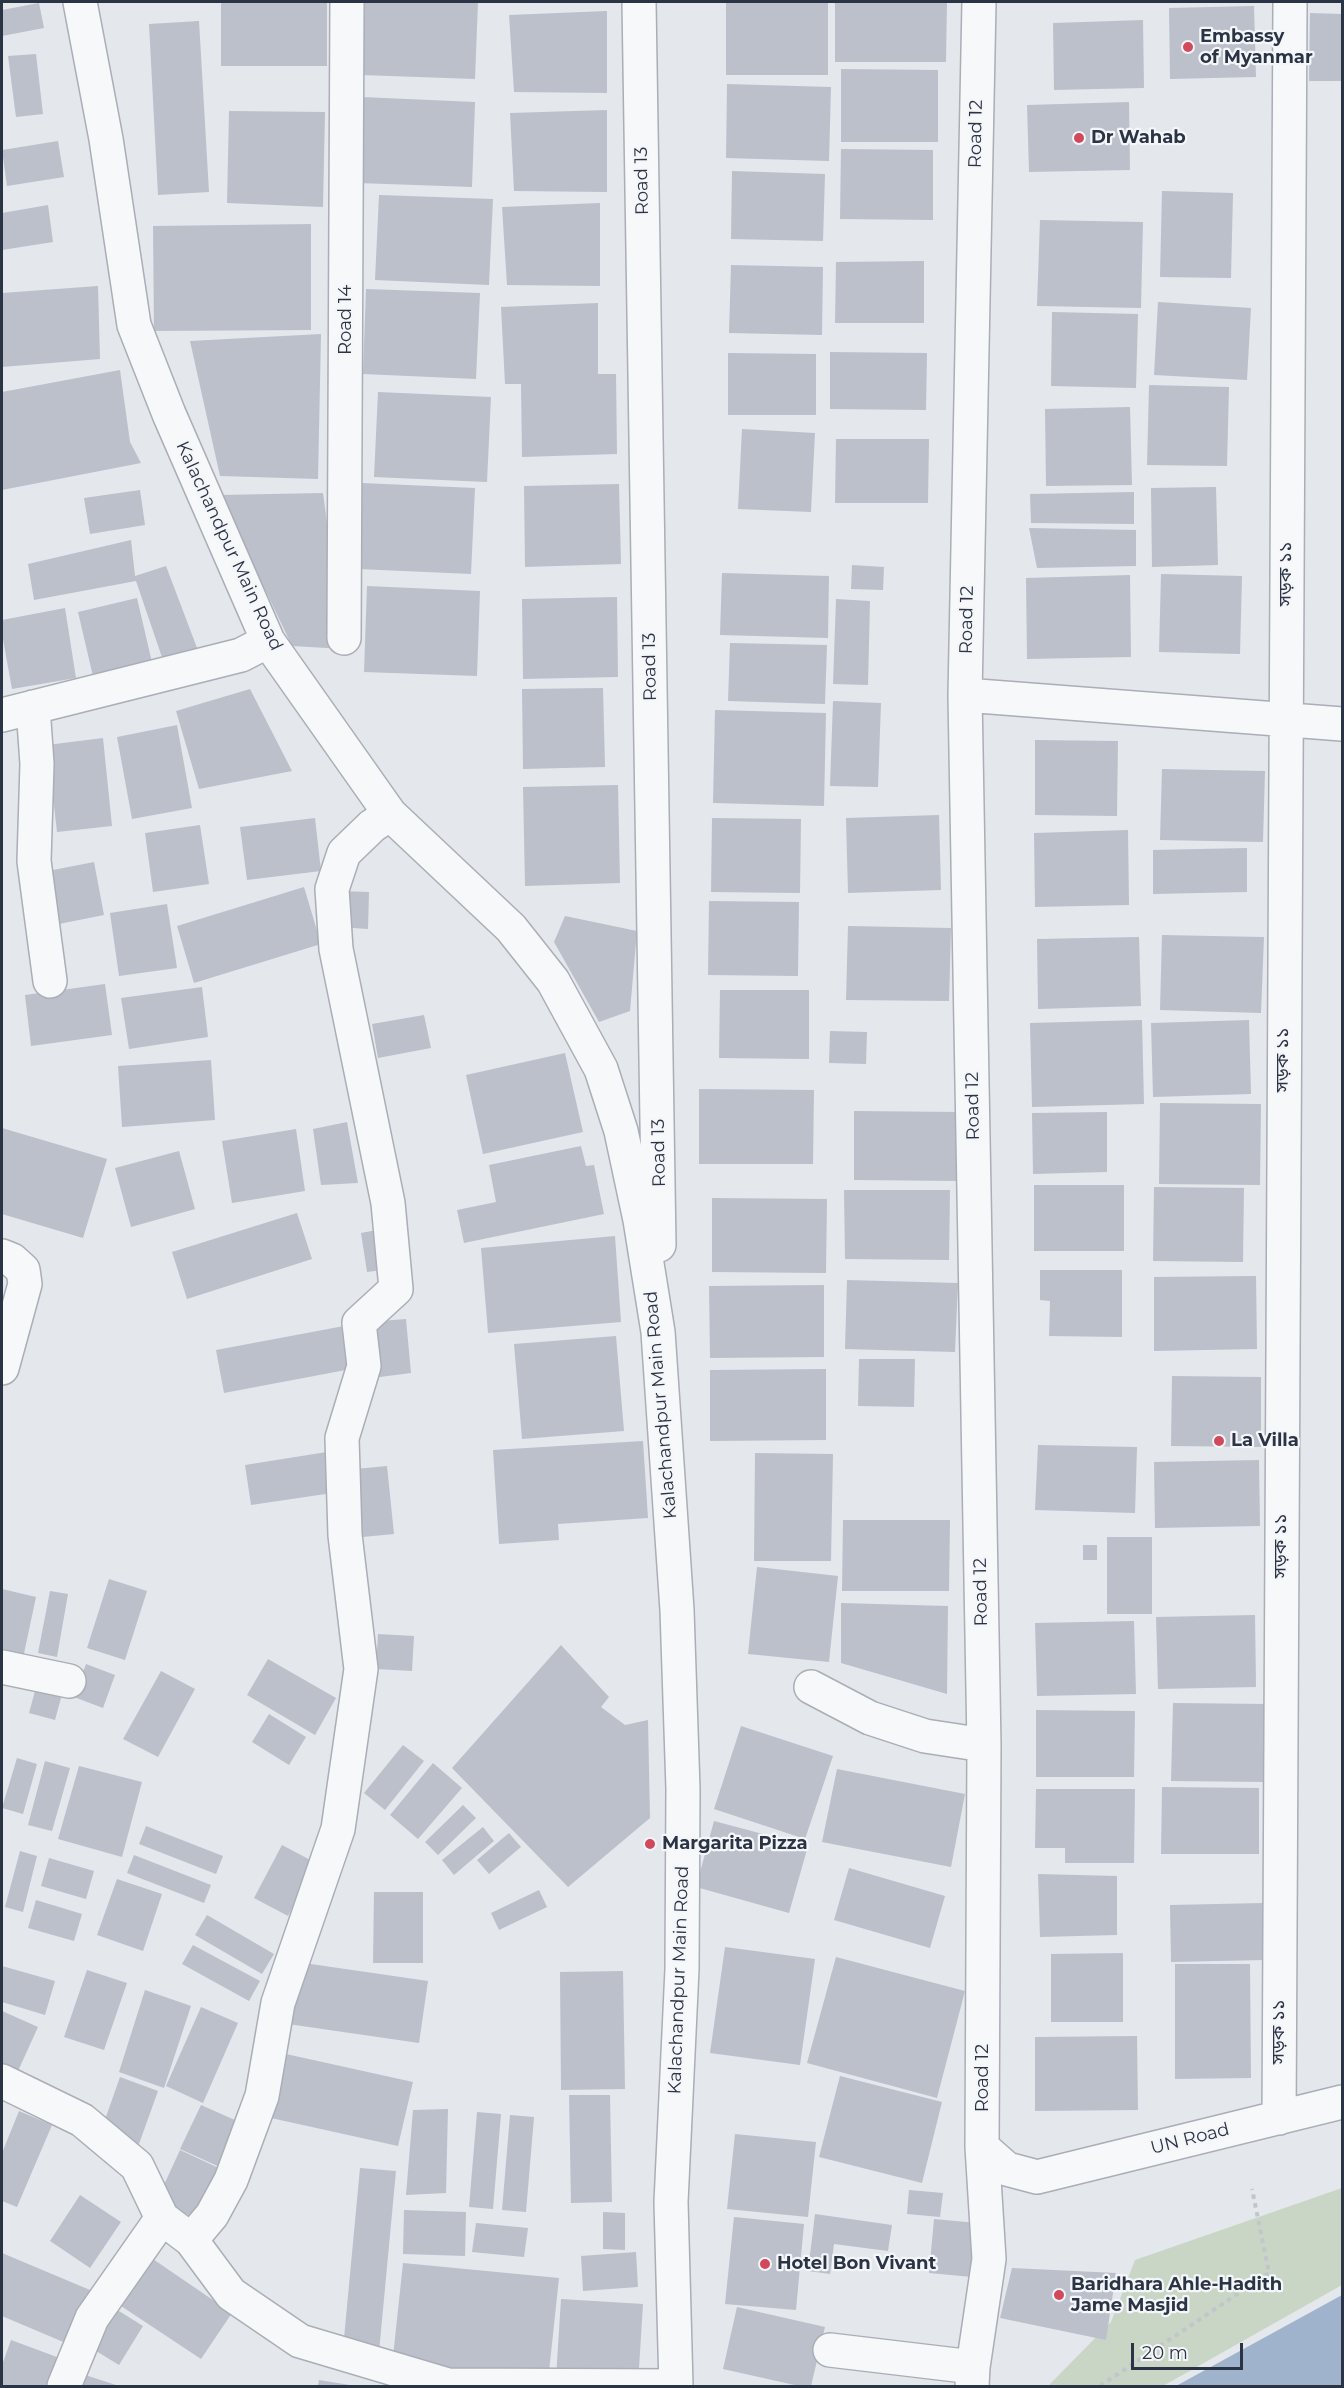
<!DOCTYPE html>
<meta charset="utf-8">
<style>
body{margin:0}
#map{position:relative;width:1344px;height:2388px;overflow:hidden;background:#e4e7ec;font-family:Montserrat,sans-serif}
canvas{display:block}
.frame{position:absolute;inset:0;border:3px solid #2b3445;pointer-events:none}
.scale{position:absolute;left:1131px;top:2343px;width:112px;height:27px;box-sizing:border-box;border:3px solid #2b3445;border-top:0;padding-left:8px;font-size:18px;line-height:21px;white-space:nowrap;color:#2b3445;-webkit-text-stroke:4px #f4f6f9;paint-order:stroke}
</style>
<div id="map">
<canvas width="1344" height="2388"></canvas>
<div class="frame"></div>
<div class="scale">20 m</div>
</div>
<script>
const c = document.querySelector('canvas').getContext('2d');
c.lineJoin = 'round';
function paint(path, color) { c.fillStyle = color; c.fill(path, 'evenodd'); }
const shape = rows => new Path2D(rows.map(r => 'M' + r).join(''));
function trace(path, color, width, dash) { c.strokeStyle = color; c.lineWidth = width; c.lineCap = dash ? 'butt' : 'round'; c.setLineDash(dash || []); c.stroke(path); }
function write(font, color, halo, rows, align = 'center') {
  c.font = font + ' Montserrat,"Noto Sans Bengali",sans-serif'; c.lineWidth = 4.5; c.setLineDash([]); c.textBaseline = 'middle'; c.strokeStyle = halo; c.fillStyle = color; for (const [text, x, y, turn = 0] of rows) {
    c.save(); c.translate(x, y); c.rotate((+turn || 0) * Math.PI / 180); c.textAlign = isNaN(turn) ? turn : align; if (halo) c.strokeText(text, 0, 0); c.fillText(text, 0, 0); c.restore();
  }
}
const green = shape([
 [1342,2188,1342,2285,1163,2386,1048,2386,1111,2322,1135,2260]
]);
const water = shape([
 [1342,2295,1342,2386,1176,2386]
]);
const building = shape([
 [221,2,327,2,327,66,221,66],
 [365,2,478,2,475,79,361,75],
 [726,2,828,2,828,75,726,75],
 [835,2,947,2,946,62,835,62],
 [39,3,44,28,2,36,2,10],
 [1254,6,1256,77,1170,79,1169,8],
 [607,11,607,93,514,92,509,15],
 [1310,13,1342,14,1342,81,1309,81],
 [1143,20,1144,88,1054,90,1053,23],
 [199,21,209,192,158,195,149,24],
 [36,54,43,114,16,117,8,56],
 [841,69,938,70,938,142,841,142],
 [727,84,831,87,829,161,726,158],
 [362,97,475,102,472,187,358,183],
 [1129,102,1130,170,1029,172,1027,105],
 [607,110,607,192,514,191,510,113],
 [229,111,325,112,323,207,227,203],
 [58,141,64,177,7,186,2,150],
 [841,149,933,150,933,220,840,219],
 [732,171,825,174,823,241,731,239],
 [1162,191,1233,193,1231,278,1160,277],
 [379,195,493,199,489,285,375,280],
 [600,203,600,286,507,285,502,207],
 [48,205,53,242,2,250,2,213],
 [1040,220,1143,222,1141,308,1037,306],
 [311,224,311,330,154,331,153,226],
 [924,261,924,323,835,323,836,262],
 [731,265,823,267,822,335,729,333],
 [98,286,100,359,2,367,2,293],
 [366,289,480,293,476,379,363,374],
 [1158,302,1251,308,1247,380,1154,375],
 [598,303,598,374,616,374,617,454,522,457,521,384,505,384,501,307],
 [1052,312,1138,314,1136,388,1051,386],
 [321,334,318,479,220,476,190,341],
 [830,352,927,353,926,410,830,409],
 [728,353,816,354,816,415,728,415],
 [120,370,130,442,141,463,2,490,2,392],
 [1149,385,1229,387,1227,466,1147,465],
 [378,392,491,397,487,482,374,477],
 [1130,407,1132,485,1046,486,1045,409],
 [742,429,815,433,811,512,738,509],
 [836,439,929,439,928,503,835,503],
 [362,483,475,488,471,574,358,569],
 [619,484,621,564,525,567,524,486],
 [1216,487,1218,565,1152,567,1151,488],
 [140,490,145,525,90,534,84,498],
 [1134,492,1134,524,1031,523,1030,494],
 [323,493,344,649,292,646,220,495],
 [1029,528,1136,530,1136,566,1037,568],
 [131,540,135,576,166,566,202,661,167,672,136,581,34,600,28,564],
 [852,565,884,567,883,590,851,589],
 [722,573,829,576,828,638,720,635],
 [1161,574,1242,576,1240,654,1159,652],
 [1130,575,1131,657,1027,659,1026,578],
 [367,586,480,591,477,676,364,672],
 [617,597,618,677,523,679,522,599],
 [137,598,154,671,95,685,78,612],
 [836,599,870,601,868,685,833,684],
 [65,608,76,678,12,689,2,634,2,620],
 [730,643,827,645,825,704,728,701],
 [603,688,605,767,523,769,522,689],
 [250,689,292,771,199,789,176,711],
 [833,701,881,703,878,787,830,786],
 [715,710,826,713,824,806,713,803],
 [177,725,192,808,132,819,117,737],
 [103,738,112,826,57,832,47,745],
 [1035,740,1118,741,1117,816,1035,815],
 [1162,769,1265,771,1263,842,1160,840],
 [618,785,620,883,525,886,523,787],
 [939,815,941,890,848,893,846,818],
 [315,818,321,871,247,880,240,827],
 [712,818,801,819,800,893,711,892],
 [200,825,209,884,153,892,145,833],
 [1128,830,1129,905,1035,907,1034,833],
 [1247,848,1247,892,1153,894,1153,850],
 [94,862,104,915,59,924,48,871],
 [304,887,321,944,194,983,177,926],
 [339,891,369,892,368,929,338,927],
 [709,901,799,902,798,976,708,975],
 [167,904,177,968,119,976,110,913],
 [565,916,637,931,630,1011,599,1022,554,942],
 [848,926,951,928,949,1001,846,1000],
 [1162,935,1264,937,1261,1013,1160,1010],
 [1139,937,1141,1006,1038,1009,1037,939],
 [105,984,112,1035,31,1046,25,995],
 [202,987,208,1037,129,1049,121,998],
 [720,990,809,990,809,1059,719,1058],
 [424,1015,431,1048,378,1058,372,1024],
 [1142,1020,1144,1104,1032,1107,1030,1023],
 [1249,1020,1251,1094,1153,1097,1151,1023],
 [830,1031,867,1032,866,1064,829,1063],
 [565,1053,583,1132,483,1154,466,1075],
 [211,1060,215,1120,122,1127,118,1066],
 [699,1089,814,1090,813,1164,699,1164],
 [1160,1103,1261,1104,1260,1185,1159,1184],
 [854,1111,959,1112,959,1181,854,1180],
 [1107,1112,1107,1172,1033,1174,1032,1113],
 [347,1122,358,1183,321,1185,313,1129],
 [2,1128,107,1159,83,1238,2,1214],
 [296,1129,305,1191,232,1203,222,1141],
 [581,1146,586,1166,594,1165,604,1214,464,1243,457,1210,496,1202,489,1165],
 [179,1151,195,1209,131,1227,115,1168],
 [1034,1185,1124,1185,1124,1251,1034,1251],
 [1154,1187,1244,1188,1243,1262,1153,1261],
 [844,1190,950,1190,949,1260,845,1259],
 [712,1198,827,1199,826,1273,712,1272],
 [297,1213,312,1259,187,1299,172,1252],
 [377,1230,383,1270,367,1272,361,1233],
 [615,1236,621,1322,488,1333,481,1248],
 [1040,1270,1122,1270,1122,1337,1049,1336,1050,1301,1040,1300],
 [1256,1276,1257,1349,1154,1351,1154,1277],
 [847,1280,958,1283,955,1352,845,1349],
 [824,1285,824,1357,710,1358,709,1286],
 [406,1319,411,1373,372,1378,367,1322],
 [344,1326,351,1369,224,1393,216,1350],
 [616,1336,624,1431,522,1439,514,1344],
 [859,1359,915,1359,914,1407,858,1406],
 [826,1369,826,1440,710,1441,710,1370],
 [1172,1376,1261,1377,1261,1447,1171,1446],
 [643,1441,648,1518,558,1524,559,1540,499,1544,493,1450],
 [1038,1445,1137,1447,1135,1513,1035,1510],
 [333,1451,339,1492,251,1505,245,1465],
 [755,1453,833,1454,831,1561,754,1561],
 [1259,1460,1260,1526,1155,1528,1154,1462],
 [387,1466,394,1534,352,1538,345,1470],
 [843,1520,950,1520,949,1591,842,1591],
 [1107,1537,1152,1537,1152,1614,1107,1614],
 [1083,1545,1097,1545,1097,1560,1083,1560],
 [757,1567,838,1576,829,1662,748,1654],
 [109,1579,147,1591,125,1660,87,1648],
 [2,1589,36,1597,23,1658,2,1653],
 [50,1591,68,1594,57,1657,38,1653],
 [841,1603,948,1606,947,1694,841,1663],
 [1255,1615,1256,1687,1158,1689,1156,1617],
 [1134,1621,1136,1694,1037,1696,1035,1623],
 [378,1634,414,1636,412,1671,376,1669],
 [561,1645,609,1697,601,1707,625,1725,648,1720,650,1818,568,1887,452,1768],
 [268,1659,336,1698,315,1735,247,1695],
 [86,1664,115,1675,103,1708,74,1697],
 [161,1671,195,1689,158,1757,123,1739],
 [38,1680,64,1687,55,1720,29,1713],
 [1173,1703,1267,1704,1266,1782,1171,1781],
 [1036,1710,1135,1711,1134,1777,1036,1777],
 [269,1714,306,1737,289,1765,252,1742],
 [741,1726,833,1756,805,1839,714,1809],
 [403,1745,424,1761,385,1810,364,1793],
 [17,1758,37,1764,23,1814,2,1808],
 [45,1761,70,1768,52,1831,28,1825],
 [433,1763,462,1788,418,1839,390,1815],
 [79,1766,142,1782,122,1857,58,1839],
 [837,1769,965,1794,951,1867,822,1842],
 [1162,1787,1259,1788,1259,1854,1161,1854],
 [1036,1789,1135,1789,1134,1863,1065,1863,1065,1848,1035,1848],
 [463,1805,476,1818,438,1855,425,1842],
 [714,1821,808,1846,789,1913,696,1887],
 [146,1826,223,1856,216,1874,139,1844],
 [483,1827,494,1841,454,1875,442,1860],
 [509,1833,521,1847,489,1874,477,1860],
 [282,1845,316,1863,288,1916,254,1898],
 [20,1851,37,1856,23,1912,5,1907],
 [134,1855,211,1885,204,1903,127,1873],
 [49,1858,94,1871,86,1899,41,1886],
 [849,1868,945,1896,930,1948,834,1920],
 [1038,1874,1117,1876,1117,1935,1040,1937],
 [117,1879,162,1894,143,1951,97,1935],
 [539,1890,547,1907,499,1930,491,1913],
 [374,1892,423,1892,423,1963,373,1963],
 [36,1900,82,1914,74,1941,28,1928],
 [1264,1903,1265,1960,1171,1962,1170,1905],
 [207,1915,274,1954,262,1974,195,1935],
 [193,1945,260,1981,249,2001,182,1964],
 [725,1947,815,1959,800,2065,710,2053],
 [1123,1953,1123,2022,1051,2022,1051,1954],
 [836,1957,965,1991,937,2098,807,2063],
 [297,1962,428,1981,419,2043,288,2024],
 [1175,1964,1250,1964,1251,2078,1175,2079],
 [2,1966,55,1981,45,2015,2,2002],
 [87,1970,127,1983,104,2050,64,2037],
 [623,1971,625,2089,561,2090,560,1972],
 [145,1990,191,2006,164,2088,119,2072],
 [201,2007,238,2023,203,2103,166,2086],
 [2,2011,38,2027,18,2071,2,2063],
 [1137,2036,1138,2110,1035,2111,1035,2037],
 [286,2054,413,2082,398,2146,271,2118],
 [840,2076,942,2102,922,2183,819,2157],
 [120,2077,158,2091,139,2144,101,2131],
 [569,2095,610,2095,612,2202,571,2203],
 [201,2105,244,2124,224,2169,180,2149],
 [448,2109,446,2193,406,2195,413,2110],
 [19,2111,52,2125,17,2207,2,2201,2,2153],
 [477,2112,501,2114,493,2209,469,2207],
 [510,2115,534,2117,526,2212,502,2210],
 [735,2134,816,2142,808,2217,727,2209],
 [180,2150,223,2170,199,2220,157,2200],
 [360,2168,396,2171,379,2352,343,2349],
 [909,2190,943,2193,940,2217,907,2214],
 [80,2195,121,2222,90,2268,50,2241],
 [404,2210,466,2212,465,2256,403,2254],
 [603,2212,625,2213,625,2250,603,2249],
 [815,2214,892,2225,888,2251,834,2244,830,2274,808,2271],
 [734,2217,804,2224,796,2310,725,2304],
 [934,2219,977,2223,972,2277,929,2273],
 [476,2223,528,2228,524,2257,472,2252],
 [636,2252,638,2287,583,2291,581,2256],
 [2,2253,90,2290,68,2344,2,2316],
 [147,2255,232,2313,201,2359,115,2302],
 [403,2263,559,2278,548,2381,392,2366],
 [1012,2268,1116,2273,1106,2340,1000,2318],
 [561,2299,643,2304,638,2384,556,2378],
 [111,2306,143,2326,119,2365,88,2346],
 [737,2307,825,2327,811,2386,799,2386,723,2369],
 [11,2340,65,2360,54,2386,2,2386,2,2365],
 [73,2371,119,2386,68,2386],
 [319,2380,350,2385,350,2386,318,2386]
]);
const path = shape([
 [1100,2386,1269,2273,1252,2189]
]);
const minor = shape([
 [80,2,106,139,134,325,169,414,268,641,390,814,511,928,553,981,601,1069,621,1131,640,1220,658,1332,677,1610,683,1789,682,1969,671,2202,676,2386],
 [639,2,659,1245],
 [979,2,965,695,984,1745,982,2147,1007,2169,1037,2177,1342,2102],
 [344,638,347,2],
 [965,695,1342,724],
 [33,707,37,764,34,861,50,981],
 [2,715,241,655,268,641],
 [2,1256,12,1260,23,1270,25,1284,2,1368],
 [2,1667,69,1681],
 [811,1687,870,1718,925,1736,984,1745],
 [2,2081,82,2120,137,2166,162,2218,191,2240,231,2294,300,2341,448,2385,676,2386],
 [1279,2118,1290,2],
 [191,2240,212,2215,231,2180,262,2096,278,2003,338,1829,361,1669,345,1535,342,1438,364,1366,359,1323,396,1289,388,1203,336,949,332,889,344,853,372,826,390,814],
 [830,2350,973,2367],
 [64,2386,92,2318,162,2218],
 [972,2386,973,2367,989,2259,982,2147]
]);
const markers = [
 [1188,47,6,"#d1495b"],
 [1079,138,6,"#d1495b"],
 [1219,1441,6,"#d1495b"],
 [650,1844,6,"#d1495b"],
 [765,2264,6,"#d1495b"],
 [1059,2295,6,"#d1495b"]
];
const poiNames = [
 ["Embassy",1200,37],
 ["of Myanmar",1200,58],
 ["Dr Wahab",1091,138],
 ["La Villa",1231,1441],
 ["Margarita Pizza",662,1844],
 ["Hotel Bon Vivant",777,2264],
 ["Baridhara Ahle-Hadith",1071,2285],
 ["Jame Masjid",1071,2306]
];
const streetNames = [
 ["Road 12",976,134,-89],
 ["Road 13",642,181,-91],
 ["Road 14",346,320,-90],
 ["Kalachandpur Main Road",229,546,65],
 ["সড়ক ১১",1286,574,-90],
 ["Road 12",967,620,-89],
 ["Road 13",650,667,-91],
 ["সড়ক ১১",1283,1060,-90],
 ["Road 12",973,1106,-91],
 ["Road 13",659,1153,-91],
 ["Kalachandpur Main Road",661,1405,-95],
 ["সড়ক ১১",1281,1546,-90],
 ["Road 12",981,1592,-91],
 ["Kalachandpur Main Road",679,1980,-88],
 ["সড়ক ১১",1279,2032,-90],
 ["Road 12",983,2078,-90],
 ["UN Road",1190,2139,-14]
];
paint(green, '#c9d6c5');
paint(water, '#9fb4cc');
paint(building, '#bbc0ca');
trace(minor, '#a9aeb7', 36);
trace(path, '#c2c5cb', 4, [4.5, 4.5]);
trace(minor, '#f7f8fa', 33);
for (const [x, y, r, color] of markers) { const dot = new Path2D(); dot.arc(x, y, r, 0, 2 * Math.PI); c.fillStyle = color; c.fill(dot); trace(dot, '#f4f6f9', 2); }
write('bold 18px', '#2b3445', '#f4f6f9', poiNames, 'left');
write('18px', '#2b3445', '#f4f6f9', streetNames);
</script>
